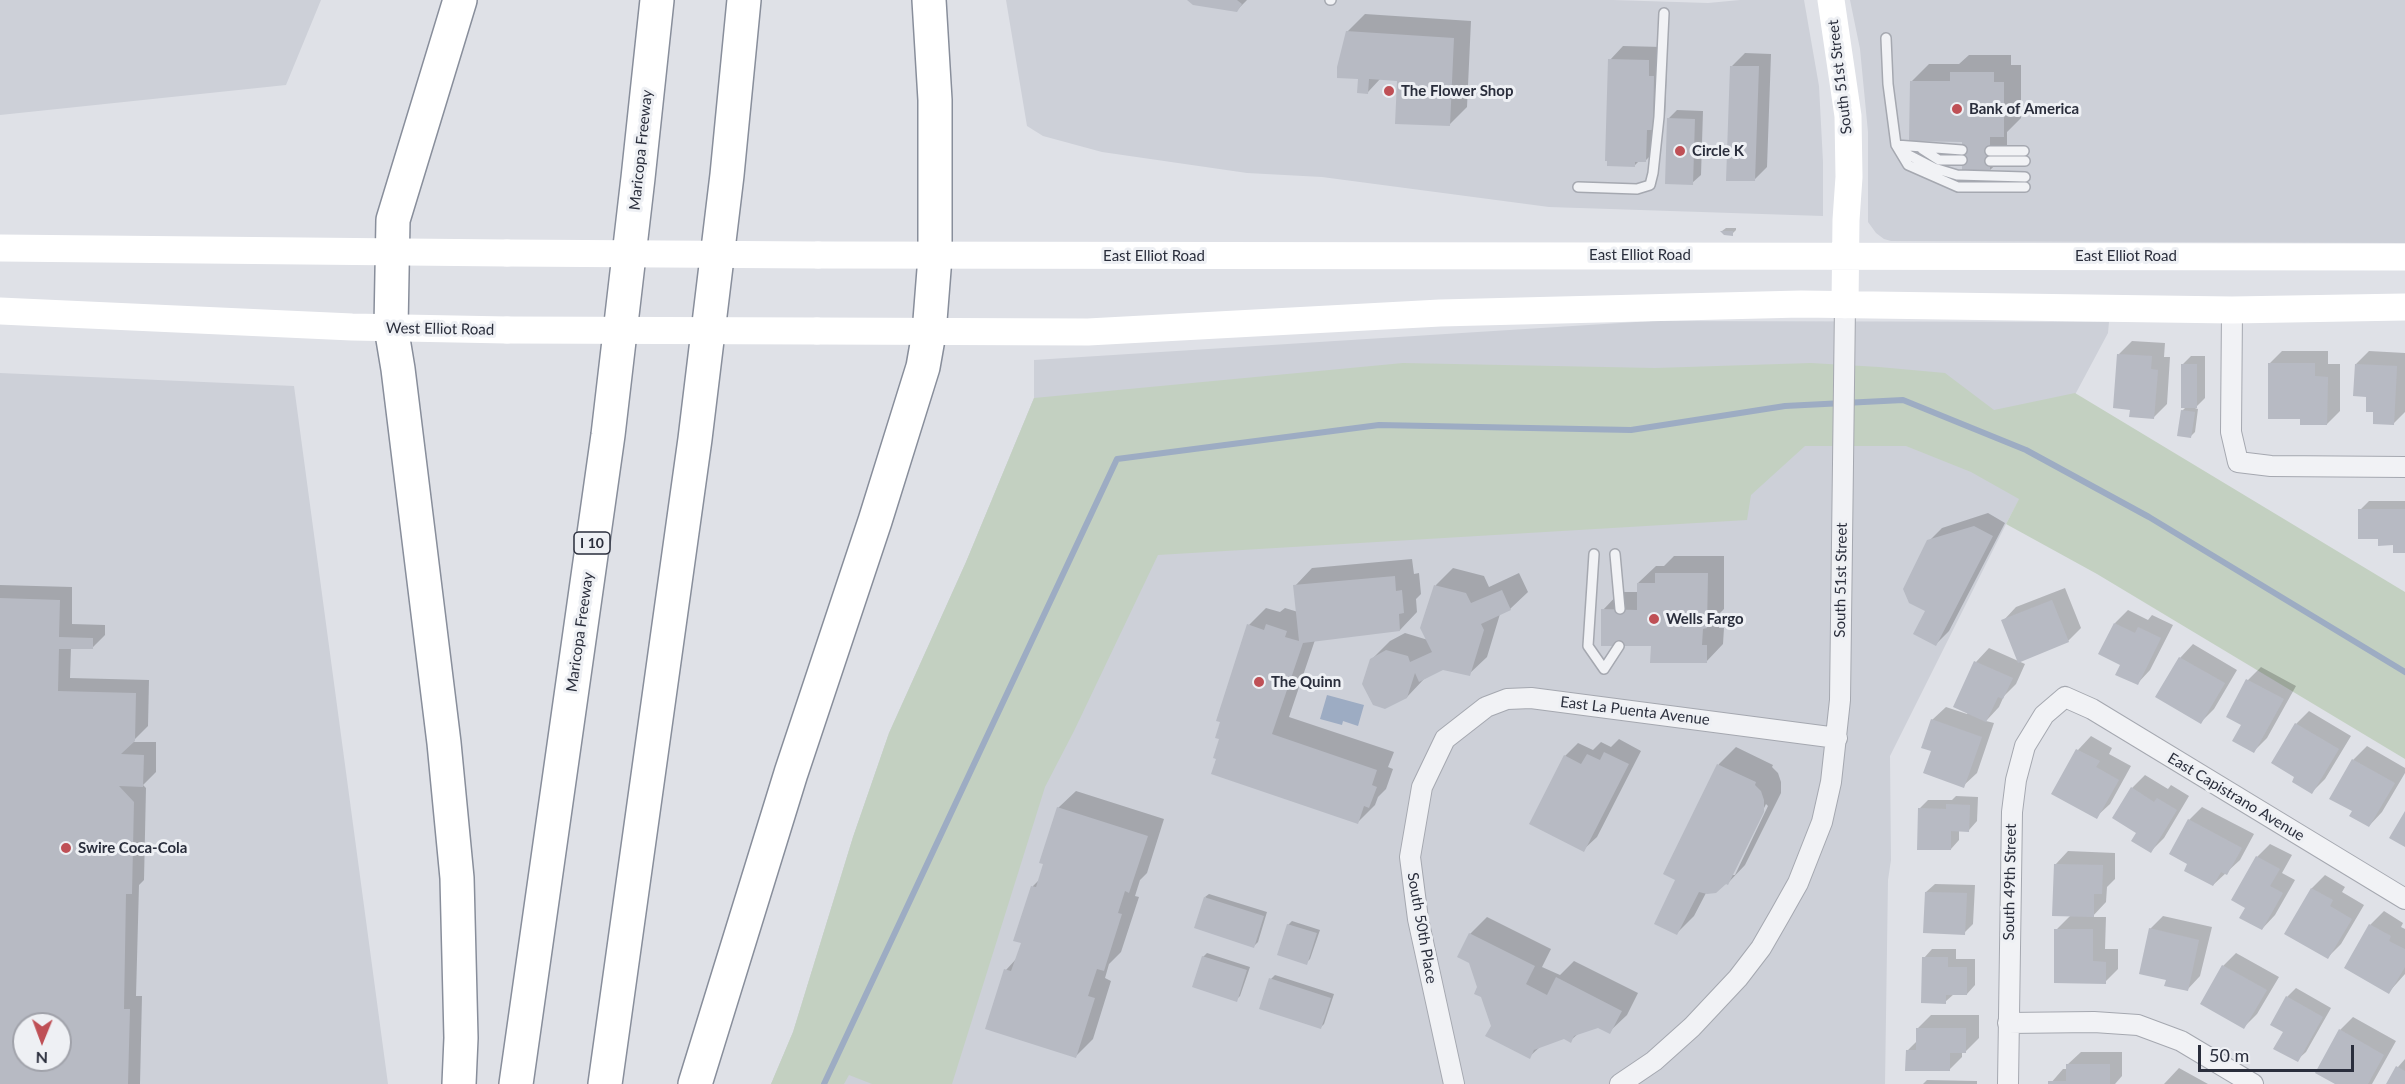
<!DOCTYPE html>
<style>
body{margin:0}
#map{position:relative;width:2405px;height:1084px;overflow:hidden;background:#dfe1e7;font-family:Lato,sans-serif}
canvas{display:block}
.north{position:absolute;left:12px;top:1012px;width:60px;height:60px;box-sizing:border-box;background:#eef0f4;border:2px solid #a0a2aa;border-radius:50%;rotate:181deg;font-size:16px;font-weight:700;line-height:24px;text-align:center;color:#2a2e3c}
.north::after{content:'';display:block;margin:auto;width:21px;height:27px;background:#bf5056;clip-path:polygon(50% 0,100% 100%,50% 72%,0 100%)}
.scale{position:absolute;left:2198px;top:1045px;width:156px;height:27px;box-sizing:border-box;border:3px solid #2a2e3c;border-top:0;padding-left:8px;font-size:18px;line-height:21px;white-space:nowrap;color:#2a2e3c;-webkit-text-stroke:4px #eef0f4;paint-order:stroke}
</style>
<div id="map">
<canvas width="2405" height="1084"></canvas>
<div class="north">N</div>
<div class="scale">50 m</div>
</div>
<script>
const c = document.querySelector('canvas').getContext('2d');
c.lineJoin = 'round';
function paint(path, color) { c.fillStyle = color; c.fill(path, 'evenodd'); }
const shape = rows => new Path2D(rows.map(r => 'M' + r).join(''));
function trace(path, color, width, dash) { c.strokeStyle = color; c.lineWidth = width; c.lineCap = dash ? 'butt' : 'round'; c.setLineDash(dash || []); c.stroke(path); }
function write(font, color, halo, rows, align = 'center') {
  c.font = font + ' Lato,sans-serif'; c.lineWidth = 6; c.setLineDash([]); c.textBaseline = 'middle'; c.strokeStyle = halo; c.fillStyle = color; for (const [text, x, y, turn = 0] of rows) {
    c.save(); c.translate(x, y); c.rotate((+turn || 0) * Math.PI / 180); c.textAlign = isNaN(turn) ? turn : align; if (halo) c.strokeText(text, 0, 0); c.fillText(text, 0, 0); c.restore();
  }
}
const built = shape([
 [0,0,321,0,286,85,0,115],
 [1006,0,1613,0,1708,3,1740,0,1804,0,1819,86,1823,162,1823,216,1549,207,1322,177,1247,173,1102,152,1043,136,1027,126],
 [1850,0,2405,0,2405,243,1891,241,1884,239,1876,233,1868,222,1868,132,1860,49],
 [1652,321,2109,322,2108,333,2006,524,1890,756,1891,860,1888,880,1885,1084,771,1084,793,1032,853,837,889,733,966,562,1034,398,1034,360],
 [0,373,294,386,388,1084,0,1084],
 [24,1024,60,1024,60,1060,24,1060]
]);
const green = shape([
 [1403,363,1655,368,1811,363,1879,367,1945,373,1994,410,2075,393,2405,592,2405,759,2097,574,2006,524,2019,499,1971,472,1906,446,1805,446,1751,495,1747,520,1158,555,1074,731,1045,787,952,1084,872,1084,849,1075,844,1084,771,1084,793,1032,853,837,889,733,966,562,1034,398]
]);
const water = shape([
 [1327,695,1364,705,1358,726,1343,721,1342,725,1320,719]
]);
const shadow = shape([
 [1189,0,1247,0,1236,11],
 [1365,14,1471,21,1467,107,1449,125,1399,79,1381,78,1368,92,1359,78,1347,32],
 [1623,46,1662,47,1661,64,1667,64,1665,116,1659,121,1659,147,1646,160,1640,160,1634,166,1610,60],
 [1745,53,1771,54,1767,167,1754,180,1732,66],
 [1969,55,2011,55,2011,65,2021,65,2021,118,2007,132,2007,154,1989,171,1911,82,1929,64,1959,64],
 [1677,110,1703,111,1701,175,1692,183,1668,119],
 [1726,228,1736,228,1736,230,1732,234,1722,231],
 [2132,341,2165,343,2164,357,2170,357,2167,404,2154,417,2131,408,2119,354],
 [2282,351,2328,351,2328,364,2340,364,2340,411,2327,424,2301,418,2269,364],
 [2369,351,2405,353,2405,412,2394,423,2375,411,2356,364],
 [2191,356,2205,356,2205,398,2195,408,2198,409,2195,432,2191,436,2182,411,2186,407,2182,365],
 [2369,501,2405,501,2405,552,2380,537,2360,510],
 [1988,513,2005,523,1949,631,1936,644,1927,610,1929,541,1942,528],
 [1674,556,1724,556,1724,609,1720,613,1719,628,1724,628,1723,644,1706,662,1652,645,1603,610,1620,592,1638,592,1638,583,1656,566,1664,566],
 [1412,559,1414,574,1419,573,1421,594,1416,599,1417,612,1400,630,1315,640,1289,717,1394,752,1388,767,1393,769,1386,789,1378,797,1375,805,1358,822,1213,773,1249,625,1266,608,1280,612,1285,608,1298,612,1295,586,1312,568],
 [1453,568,1484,576,1489,587,1519,573,1528,592,1510,609,1500,614,1487,657,1469,674,1443,668,1424,679,1407,697,1372,659,1390,641,1405,633,1428,640,1422,628,1436,585],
 [0,585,72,587,72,624,105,625,105,635,92,648,71,648,70,678,149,680,148,726,132,742,156,742,156,772,143,785,146,788,144,880,139,885,136,996,142,996,140,1084,0,1084],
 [24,1024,60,1024,60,1060,24,1060],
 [2065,588,2081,628,2068,641,2003,621,2016,607],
 [2128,610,2148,620,2152,615,2173,625,2150,670,2137,684,2122,664,2115,623],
 [2193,644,2237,670,2214,709,2201,722,2157,697,2180,658],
 [1989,648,2025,664,2016,684,2004,696,1999,707,1986,721,1994,723,1977,773,1963,786,1933,750,1932,720,1946,707,1967,714,1968,712,1955,706,1976,662],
 [2261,667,2296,686,2267,738,2254,751,2243,724,2248,680],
 [2309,711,2351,736,2325,779,2312,792,2296,777,2296,724],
 [2091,736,2112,748,2109,754,2131,766,2110,804,2096,817,2053,793,2078,750],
 [1619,739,1641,751,1597,837,1583,850,1565,756,1578,743,1593,750,1601,742,1611,747],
 [2367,746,2405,768,2405,773,2382,812,2369,826,2354,811,2331,798,2353,760],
 [1736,747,1773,765,1772,767,1778,773,1781,782,1781,793,1745,865,1728,883,1706,893,1694,916,1677,933,1677,880,1665,874,1719,764],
 [1766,804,1768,806,1735,875,1731,875],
 [2145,775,2168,789,2171,785,2189,796,2164,838,2151,851,2138,833,2132,788],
 [1076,791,1164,819,1147,873,1140,880,1135,896,1139,897,1121,952,1109,964,1105,978,1111,981,1093,1039,1075,1057,1006,970,1017,958,1023,942,1033,886,1040,879,1058,808],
 [1956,796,1978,797,1977,821,1969,830,1959,830,1959,840,1951,849,1919,809,1928,800,1952,800],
 [2202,807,2254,834,2240,860,2213,885,2189,863,2189,820],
 [2270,844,2292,855,2282,873,2295,880,2275,915,2262,929,2247,907,2257,857],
 [2068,851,2115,853,2115,879,2107,887,2106,902,2092,917,2106,917,2105,949,2118,949,2118,969,2105,982,2056,930,2071,915,2055,865],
 [2325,875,2345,887,2342,892,2364,905,2341,944,2328,957,2286,933,2312,888],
 [1935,884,1975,885,1973,924,1964,933,1926,892],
 [1209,894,1267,912,1258,942,1254,946,1205,897],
 [2384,911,2403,923,2401,927,2405,929,2405,974,2389,992,2346,968,2370,925],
 [2163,916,2212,927,2200,976,2187,990,2168,979,2150,929],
 [1487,917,1551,949,1542,967,1560,975,1574,961,1638,993,1627,1015,1609,1032,1598,1027,1579,1033,1570,1041,1564,1038,1541,1046,1529,1057,1492,1026,1479,987,1470,934],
 [1292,921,1320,930,1310,959,1306,963,1288,925],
 [1932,949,1956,949,1956,959,1975,959,1975,985,1967,994,1954,994,1945,1002,1924,958],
 [1207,953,1250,967,1240,996,1236,1000,1203,957],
 [2236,953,2279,977,2257,1014,2244,1027,2223,966],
 [1275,975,1334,994,1324,1024,1320,1028,1271,979],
 [2296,988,2331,1008,2306,1052,2297,1060,2285,1032,2287,997],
 [1931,1015,1979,1015,1979,1038,1966,1051,1962,1051,1962,1057,1949,1070,1907,1051,1918,1040,1918,1028],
 [2353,1017,2396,1041,2372,1084,2338,1084,2340,1030],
 [2081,1052,2122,1052,2122,1076,2115,1084,2050,1084,2063,1069,2067,1069,2067,1065],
 [2405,1059,2405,1084,2388,1084,2398,1067],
 [2179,1068,2208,1084,2164,1084],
 [1927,1080,1977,1081,1977,1084,1923,1084]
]);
const stream = shape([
 [824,1084,1117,459,1379,425,1631,430,1785,406,1903,400,2026,450,2149,517,2405,672]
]);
const building = shape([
 [1187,0,1237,0,1242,4,1237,12,1193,5],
 [1346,31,1454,38,1450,126,1395,124,1397,81,1369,79,1368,94,1357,93,1358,79,1337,78,1337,67],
 [1608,59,1649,60,1649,76,1654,76,1653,130,1647,130,1646,162,1635,162,1635,167,1607,166,1607,161,1605,161],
 [1730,66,1759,66,1755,181,1726,181],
 [1950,72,1994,72,1994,82,2004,82,2004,137,1990,137,1990,173,1962,173,1962,142,1909,141,1910,81,1950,81],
 [1667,118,1695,119,1693,185,1665,184],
 [1720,231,1733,231,1733,236,1724,235],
 [2117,354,2152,356,2151,369,2158,370,2154,419,2129,417,2130,410,2113,408],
 [2268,363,2315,363,2315,376,2328,377,2327,425,2300,425,2300,419,2268,419],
 [2181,364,2197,364,2197,408,2181,408],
 [2355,364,2397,366,2394,425,2373,424,2373,412,2366,412,2366,397,2353,396],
 [2181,410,2195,412,2191,438,2177,436],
 [2358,509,2405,509,2405,553,2393,553,2393,545,2378,546,2378,539,2358,539],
 [1974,526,1993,536,1936,646,1913,634,1925,611,1909,603,1903,589,1927,540],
 [1655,573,1708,573,1707,628,1703,629,1702,645,1707,645,1707,663,1650,663,1651,646,1601,646,1601,609,1637,610,1637,583,1655,583],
 [1395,576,1396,591,1402,590,1404,613,1399,614,1400,631,1303,643,1272,734,1377,770,1372,785,1377,787,1369,808,1364,806,1358,824,1211,774,1216,759,1213,758,1219,739,1215,738,1220,722,1216,721,1247,624,1264,630,1266,624,1287,631,1285,637,1299,641,1293,585],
 [1434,585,1466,593,1471,603,1502,590,1511,610,1481,624,1484,630,1470,676,1443,670,1419,682,1415,673,1407,698,1385,709,1373,705,1362,684,1370,659,1386,650,1408,656,1410,662,1432,652,1420,628],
 [0,598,60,600,59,637,93,638,93,649,59,649,58,691,136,693,135,741,121,754,144,755,143,787,119,786,134,802,132,894,126,894,124,1009,130,1009,128,1084,0,1084],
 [24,1024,60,1024,60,1060,24,1060],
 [2052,600,2069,642,2018,663,2001,620],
 [2114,623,2135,633,2138,627,2161,638,2138,685,2115,675,2120,665,2098,654],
 [2179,657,2225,683,2201,724,2155,697],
 [1974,661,2013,678,2003,699,1998,697,1986,722,1953,707],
 [2246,679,2284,699,2254,753,2232,741,2241,725,2226,717],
 [1931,719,1982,737,1964,788,1923,773,1931,751,1921,748],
 [2295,723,2339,749,2312,794,2292,782,2294,777,2271,763],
 [2076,749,2100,761,2096,767,2119,780,2097,819,2051,794],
 [1604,752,1629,764,1584,852,1529,824,1564,755,1581,764,1587,754,1600,760],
 [2352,759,2395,783,2369,827,2349,816,2352,811,2329,799],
 [1717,764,1756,782,1755,785,1761,791,1764,800,1764,812,1728,885,1726,884,1716,893,1707,894,1699,892,1677,935,1654,924,1675,880,1663,874],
 [2131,787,2154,802,2157,798,2177,810,2151,853,2131,841,2136,833,2112,818],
 [1946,804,1970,805,1969,832,1951,831,1951,850,1917,850,1918,808,1946,809],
 [1057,807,1148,836,1129,893,1125,891,1118,913,1122,914,1104,971,1097,969,1088,996,1095,998,1076,1058,985,1029,1004,969,1011,971,1021,943,1013,941,1031,886,1036,887,1043,864,1039,863],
 [2405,811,2405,847,2389,838],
 [2188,819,2242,848,2227,875,2221,872,2213,886,2184,871,2187,864,2169,854],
 [2256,856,2280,869,2270,886,2283,893,2262,930,2239,918,2245,908,2231,900],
 [2054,864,2103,865,2102,894,2094,894,2094,917,2052,916],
 [2311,888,2333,900,2330,906,2352,919,2328,959,2284,934],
 [1925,892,1967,893,1965,935,1923,933],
 [1204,897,1264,916,1254,948,1194,928],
 [1287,924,1317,933,1307,965,1277,955],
 [2369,924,2391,936,2389,941,2405,949,2405,967,2389,994,2344,968],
 [2149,928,2199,940,2188,991,2164,986,2166,980,2139,974],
 [2054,929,2093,929,2093,961,2106,962,2106,984,2054,983],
 [1469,933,1535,966,1526,984,1547,995,1556,977,1622,1011,1610,1034,1598,1028,1574,1036,1571,1043,1564,1039,1534,1050,1530,1059,1485,1036,1491,1026,1481,997,1474,994,1477,987,1469,963,1457,957],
 [1202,956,1247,970,1237,1002,1192,987],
 [1922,957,1948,957,1948,967,1967,967,1967,995,1946,995,1946,1004,1921,1003],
 [2222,965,2267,990,2244,1029,2200,1004],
 [1269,978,1331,998,1321,1029,1259,1009],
 [2286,996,2323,1017,2298,1062,2273,1049,2283,1032,2270,1025],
 [1916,1028,1966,1028,1966,1053,1950,1053,1950,1071,1905,1071,1906,1050,1916,1050],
 [2339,1029,2384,1055,2368,1084,2335,1084,2315,1073],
 [2066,1064,2110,1064,2110,1084,2048,1084,2048,1081,2066,1081],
 [2396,1066,2405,1071,2405,1084,2386,1084]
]);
const lane = shape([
 [1330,0,1331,0],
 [1886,38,1888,84,1896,145,1908,165,1958,187,2025,187],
 [1896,145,1962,150],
 [1922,149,1939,160,1962,160],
 [1901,151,1934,168,1957,175,2025,177],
 [1990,151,2024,151],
 [1990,161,2025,161],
 [1578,187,1637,189,1650,185,1653,173,1659,117,1664,13],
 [1594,554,1588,646,1604,669,1619,646],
 [1615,554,1620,609]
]);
const street = shape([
 [2232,310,2231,432,2238,462,2271,466,2405,467],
 [2008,1023,2094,1022,2138,1025,2181,1041,2253,1084],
 [1454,1084,1418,919,1410,857,1422,787,1445,739,1486,707,1507,699,1531,698,1837,738],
 [1620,1084,1654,1061,1692,1027,1738,978,1761,948,1780,915,1798,883,1822,822,1831,782,1840,700,1845,305],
 [2008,1084,2012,812,2016,780,2025,746,2044,715,2065,697,2092,709,2405,899]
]);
const secondary = shape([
 [1831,0,1848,116,1849,177,1846,220,1845,305],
 [0,248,507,253],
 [818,255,2405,257],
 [0,311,352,327,507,330],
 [817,331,1088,332,1440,313,1801,304,2232,310,2405,307]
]);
const highway = shape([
 [459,1084,461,1038,457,878,444,743,398,369,391,327,393,220,460,0],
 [516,1084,608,435,638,178,657,0],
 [605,1084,695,439,727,175,744,0],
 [695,1084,791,773,875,521,923,367,929,333,935,257,935,100,929,0]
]);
const secondaryBridge = shape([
 [507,253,818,255],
 [507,330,817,331]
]);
const markers = [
 [1389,91,6,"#bf5056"],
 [1957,109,6,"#bf5056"],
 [1680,151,6,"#bf5056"],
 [1654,619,6,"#bf5056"],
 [1259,682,6,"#bf5056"],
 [66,848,6,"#bf5056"]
];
const shields = [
 [592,543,36]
];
const shieldNames = [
 ["I 10",592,543]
];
const streetNames = [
 ["South 51st Street",1840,77,-97],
 ["Maricopa Freeway",641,150,-84],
 ["East Elliot Road",1640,255],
 ["East Elliot Road",1154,256],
 ["East Elliot Road",2126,256],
 ["West Elliot Road",440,329,1],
 ["South 51st Street",1841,580,-89],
 ["Maricopa Freeway",580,632,-82],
 ["East La Puenta Avenue",1635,711,7],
 ["East Capistrano Avenue",2236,797,31],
 ["South 49th Street",2010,882,-89],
 ["South 50th Place",1422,928,80]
];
const poiNames = [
 ["The Flower Shop",1401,91],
 ["Bank of America",1969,109],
 ["Circle K",1692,151],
 ["Wells Fargo",1666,619],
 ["The Quinn",1271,682],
 ["Swire Coca-Cola",78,848]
];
paint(built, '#cdd0d8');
paint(green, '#c3d0c1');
paint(water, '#9dacc3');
paint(shadow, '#0003');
trace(stream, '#9dacc3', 6);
paint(building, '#b7bac3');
trace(lane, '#a5a8b0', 12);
trace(street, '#a5a8b0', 22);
trace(highway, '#888e9b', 36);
trace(lane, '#f1f2f5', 9);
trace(street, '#f1f2f5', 20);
trace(secondary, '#fff', 27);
trace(highway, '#fff', 33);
trace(secondaryBridge, '#fff', 27);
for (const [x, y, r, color] of markers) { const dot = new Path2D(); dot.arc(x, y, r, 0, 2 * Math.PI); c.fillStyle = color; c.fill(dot); trace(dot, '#eef0f4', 2); }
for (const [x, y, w] of shields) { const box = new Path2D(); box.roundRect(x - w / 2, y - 11, w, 22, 4.5); c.fillStyle = '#eef0f4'; c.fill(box); trace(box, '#2a2e3c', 1.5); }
write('bold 14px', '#2a2e3c', null, shieldNames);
write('15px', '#2a2e3c', '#eef0f4', streetNames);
write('bold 15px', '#2a2e3c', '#eef0f4', poiNames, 'left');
</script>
